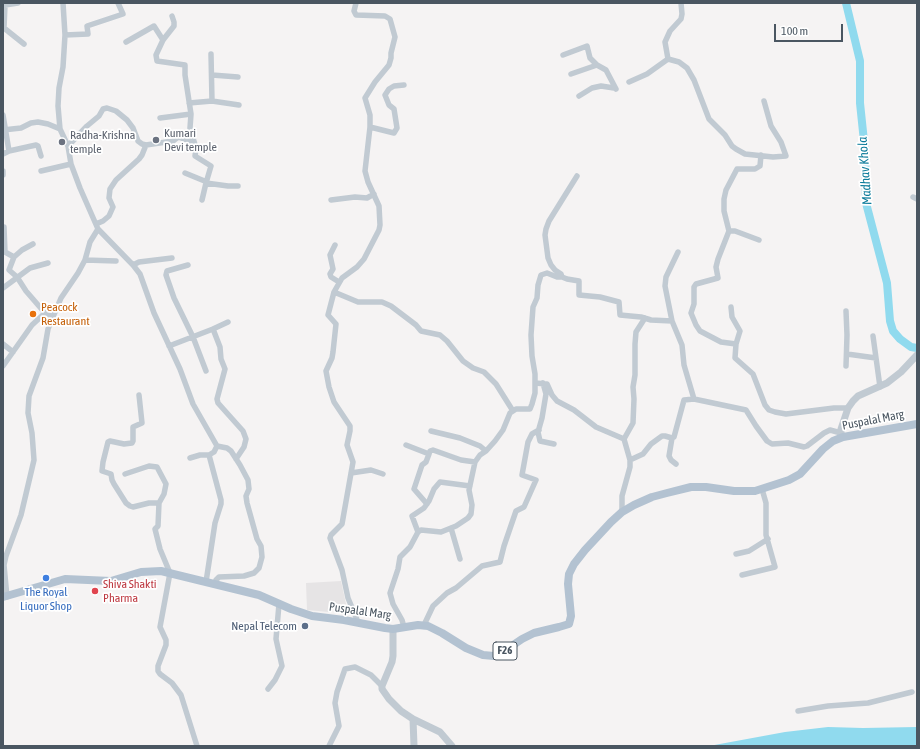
<!DOCTYPE html>
<style>
body{margin:0}
#map{position:relative;width:920px;height:749px;overflow:hidden;background:#f5f3f3;font-family:"Asap Condensed",sans-serif}
canvas{display:block}
.frame{position:absolute;inset:0;border:4px solid #4a5661;pointer-events:none}
.scale{position:absolute;left:774px;top:24px;width:69px;height:18px;box-sizing:border-box;border:2px solid #4a5661;border-top:0;padding-left:5px;font-size:12px;line-height:14px;white-space:nowrap;color:#4a5661;-webkit-text-stroke:3px #fff;paint-order:stroke}
</style>
<div id="map">
<canvas width="920" height="749"></canvas>
<div class="frame"></div>
<div class="scale">100 m</div>
</div>
<script>
const c = document.querySelector('canvas').getContext('2d');
c.lineJoin = 'round';
function paint(path, color) { c.fillStyle = color; c.fill(path, 'evenodd'); }
const shape = rows => new Path2D(rows.map(r => 'M' + r).join(''));
function trace(path, color, width, dash) { c.strokeStyle = color; c.lineWidth = width; c.lineCap = dash ? 'butt' : 'round'; c.setLineDash(dash || []); c.stroke(path); }
function write(font, color, halo, rows, align = 'center') {
  c.font = font + ' "Asap Condensed",sans-serif'; c.lineWidth = 3.5; c.setLineDash([]); c.textBaseline = 'middle'; c.strokeStyle = halo; c.fillStyle = color; for (const [text, x, y, turn = 0] of rows) {
    c.save(); c.translate(x, y); c.rotate((+turn || 0) * Math.PI / 180); c.textAlign = isNaN(turn) ? turn : align; if (halo) c.strokeText(text, 0, 0); c.fillText(text, 0, 0); c.restore();
  }
}
const education = shape([
 [341,581,346,604,335,606,335,608,329,609,329,612,307,610,306,583]
]);
const water = shape([
 [828,727,863,728,917,727,917,746,709,746,785,732]
]);
const river = shape([
 [846,3,860,61,860,103,865,151,866,203,887,283,890,321,893,331,900,339,911,347,917,348]
]);
const minor = shape([
 [18,3,5,5,4,28,24,44],
 [356,3,354,11,356,15,385,16,390,19,395,37,391,53,391,58,389,65,375,82,365,98,370,115,370,127,365,171,368,182,379,206,380,225,379,230,364,259,357,267,342,278,334,292,358,302,382,302,391,306,416,325,421,331,440,335,447,341,463,361,473,368,484,372,496,384,513,411],
 [172,16,174,22,174,26,163,40,156,55,157,61,185,65,185,75,191,114,190,128,196,148,195,156,211,166,206,183,228,186,238,186],
 [65,35,88,34,87,26,123,14,118,3],
 [126,42,154,26,163,40],
 [211,54,212,101],
 [563,55,587,46,590,58,597,65,606,70,616,89],
 [668,59,679,62,687,68,694,80,709,119,725,135,732,146,736,149,745,154,773,157,786,156,781,142,771,126,764,101],
 [571,74,597,65],
 [212,75,238,77],
 [629,82,647,74,668,59,665,42,670,31,681,19,682,14,681,3],
 [579,96,592,88,601,86,614,88],
 [189,103,212,101,239,105],
 [3,115,9,151,3,154],
 [160,118,191,114],
 [370,127,394,133,397,128,394,109,389,105,385,95,389,89,394,86,404,85],
 [3,130,21,128,31,123,38,122,48,124,60,129],
 [68,146,87,126,99,116,103,109,107,108,116,111,127,120,133,128,138,141,142,144,146,145,173,141,178,137,193,142],
 [9,151,36,145,38,146,41,156],
 [3,171,3,175],
 [41,171,71,164],
 [185,173,207,182],
 [913,197,917,199],
 [202,200,206,183],
 [331,200,355,197,367,198,374,194],
 [96,224,103,221,109,216,113,207,109,198,110,189,116,180,139,159,142,155,146,145],
 [4,227,5,252,14,257,9,270,17,277,26,291,45,313,53,317],
 [98,229,133,265,140,274,154,313,180,369,193,404,217,446,214,452,209,455,221,500,221,504,215,523,206,582],
 [729,231,735,231,759,240],
 [335,245,330,255,333,269,330,274,331,277,339,282],
 [678,252,666,277,665,286,672,321,682,345,684,365,694,399,746,410,756,426,767,441,772,444,788,443,804,447,807,446,824,433,830,430,841,433],
 [14,257,22,250,33,244],
 [85,260,116,261],
 [133,265,139,262,172,258],
 [188,265,167,271,166,275,174,298,193,337,206,371],
 [562,277,567,279,579,281,579,295,600,297,619,302,620,315,641,317,651,320,672,321],
 [3,288,30,268,48,263],
 [334,292,328,315,336,324,333,352,332,358,326,371,329,387,334,402,350,426,350,431,347,445,353,462,342,524,331,535,330,538,342,570,348,598,358,622],
 [731,307,732,317,740,331,736,344,735,358,753,374,765,405,769,410,775,412,786,414,834,408,848,408],
 [213,329,228,322],
 [873,336,880,387],
 [3,344,13,352],
 [736,344,721,342,700,331,696,325,691,313,694,304,694,287,696,284,718,278,716,267,718,259,729,231,724,211,724,199,726,190,737,169,755,169,760,166,761,155],
 [169,346,213,329,220,347,221,359,225,369,217,399,218,403,243,431,246,439,244,447,236,459],
 [847,354,876,358],
 [3,366,32,325,45,313],
 [846,366,847,335,846,311],
 [535,383,547,384,552,395,557,401,574,410,596,427,624,439],
 [543,383,546,394,542,418,538,432,540,441,554,444],
 [139,395,142,423,133,427,133,441,132,443,124,444,110,441,108,442,103,462,102,471,111,474,112,480,114,484,126,503,130,506,133,507,149,503,159,503],
 [431,431,460,438,480,446,486,451],
 [672,438,674,437,684,400,694,399],
 [406,445,429,454,430,451,433,450,461,460,475,462],
 [190,458,200,455,209,455],
 [630,460,643,454,651,444,662,436,665,436,672,438,669,456,671,460,676,464],
 [351,473,371,470,383,474],
 [125,474,149,466,157,467,166,484,164,494,159,503,158,526,155,529,160,549,170,573,160,627,166,640,166,645,158,666,158,671,160,674,172,683,181,695,197,746],
 [427,504,414,489,422,465,426,462,429,454],
 [622,512,622,496,630,467,630,460,624,439,633,423,634,399,633,387,635,375,635,344,636,332,645,318],
 [451,528,460,559],
 [418,532,412,516,424,508,429,501,434,489,440,482,470,486],
 [736,554,749,551,768,539],
 [742,575,775,567,766,535,766,503,762,489],
 [215,584,216,580,219,577,244,576,254,573,259,568,262,557,261,546,257,539,247,503,246,496,249,489,248,480,240,465,231,451,227,448,217,446],
 [7,597,4,565,6,556,21,515,34,460,32,433,28,413,29,396,43,358,48,329,53,317,61,298,78,273,85,260,90,242,98,229,80,188,71,164,68,146,60,129,58,106,59,88,63,67,65,35,63,3],
 [424,625,433,606,447,593,456,588,482,566,500,562,504,546,516,511,524,507,536,480,522,475,528,442,532,434,539,430],
 [404,627,402,620,393,604,390,593,398,569,400,557,410,547,418,532,421,530,441,532,456,526,468,518,471,514,472,505,469,490,475,462,480,455,486,451,495,441,503,430,510,413,516,409,530,409,532,404,535,393,535,374,532,356,531,335,533,307,537,298,538,285,541,275,547,273,557,277,562,277,561,274,555,270,551,265,548,258,545,235,546,229,549,221,577,176],
 [268,689,275,680,282,666,276,639,279,604],
 [798,711,828,706,868,703,912,692],
 [329,746,339,726,335,703,337,692,345,669,355,667,371,675,382,686]
]);
const tertiary = shape([
 [843,437,841,433,841,429,848,408,853,401,858,396,887,383,901,372,917,355],
 [393,629,393,656,392,662,382,686,382,689,389,699,401,711,413,719,440,732,452,746],
 [413,719,414,746]
]);
const primary = shape([
 [3,597,65,579,111,581,141,572,161,571,259,595,291,609,312,616,344,620,385,628,393,629,418,625,428,626,442,633,466,648,483,655,494,656,500,654,522,639,534,633,559,627,569,624,571,616,568,584,569,574,574,564,585,550,611,522,622,512,634,505,652,497,667,493,691,487,706,487,734,491,755,491,789,480,800,474,823,449,833,441,843,437,917,424]
]);
const markers = [
 [156,140,4,"#6b7280"],
 [62,142,4,"#6b7280"],
 [33,314,4,"#e8710a"],
 [46,578,4,"#3f7fe0"],
 [95,591,4,"#e0444e"],
 [305,626,4,"#5c6f8a"]
];
const shields = [
 [505,651,24]
];
const shieldNames = [
 ["F26",505,651]
];
const worshipNames = [
 ["Kumari",164,133],
 ["Devi temple",164,147],
 ["Radha-Krishna",70,135],
 ["temple",70,149]
];
const foodNames = [
 ["Peacock",41,307],
 ["Restaurant",41,321]
];
const streetNames = [
 ["Puspalal Marg",873,420,-11],
 ["Puspalal Marg",360,611,8]
];
const healthNames = [
 ["Shiva Shakti",103,584],
 ["Pharma",103,598]
];
const shopNames = [
 ["The Royal",46,592],
 ["Liquor Shop",46,606]
];
const serviceNames = [
 ["Nepal Telecom",297,626]
];
const waterNames = [
 ["Madhav Khola",865,171,-94]
];
paint(education, '#e6e4e5');
paint(water, '#90daee');
trace(river, '#90daee', 8);
trace(minor, '#c1cad2', 5.5);
trace(tertiary, '#c1cad2', 7);
trace(primary, '#b3c2d1', 8);
for (const [x, y, r, color] of markers) { const dot = new Path2D(); dot.arc(x, y, r, 0, 2 * Math.PI); c.fillStyle = color; c.fill(dot); trace(dot, '#fff', 1.5); }
for (const [x, y, w] of shields) { const box = new Path2D(); box.roundRect(x - w / 2, y - 9, w, 18, 3); c.fillStyle = '#fff'; c.fill(box); trace(box, '#4a5661', 1); }
write('bold 11px', '#4a5661', null, shieldNames);
write('12px', '#5b616d', '#fff', worshipNames, 'left');
write('12px', '#c56008', '#fff', foodNames, 'left');
write('12px', '#4a5661', '#fff', streetNames);
write('12px', '#be3a42', '#fff', healthNames, 'left');
write('12px', '#366cbe', '#fff', shopNames);
write('12px', '#4e5e75', '#fff', serviceNames, 'right');
write('italic 13px', '#0c7c9b', '#fff', waterNames);
</script>
